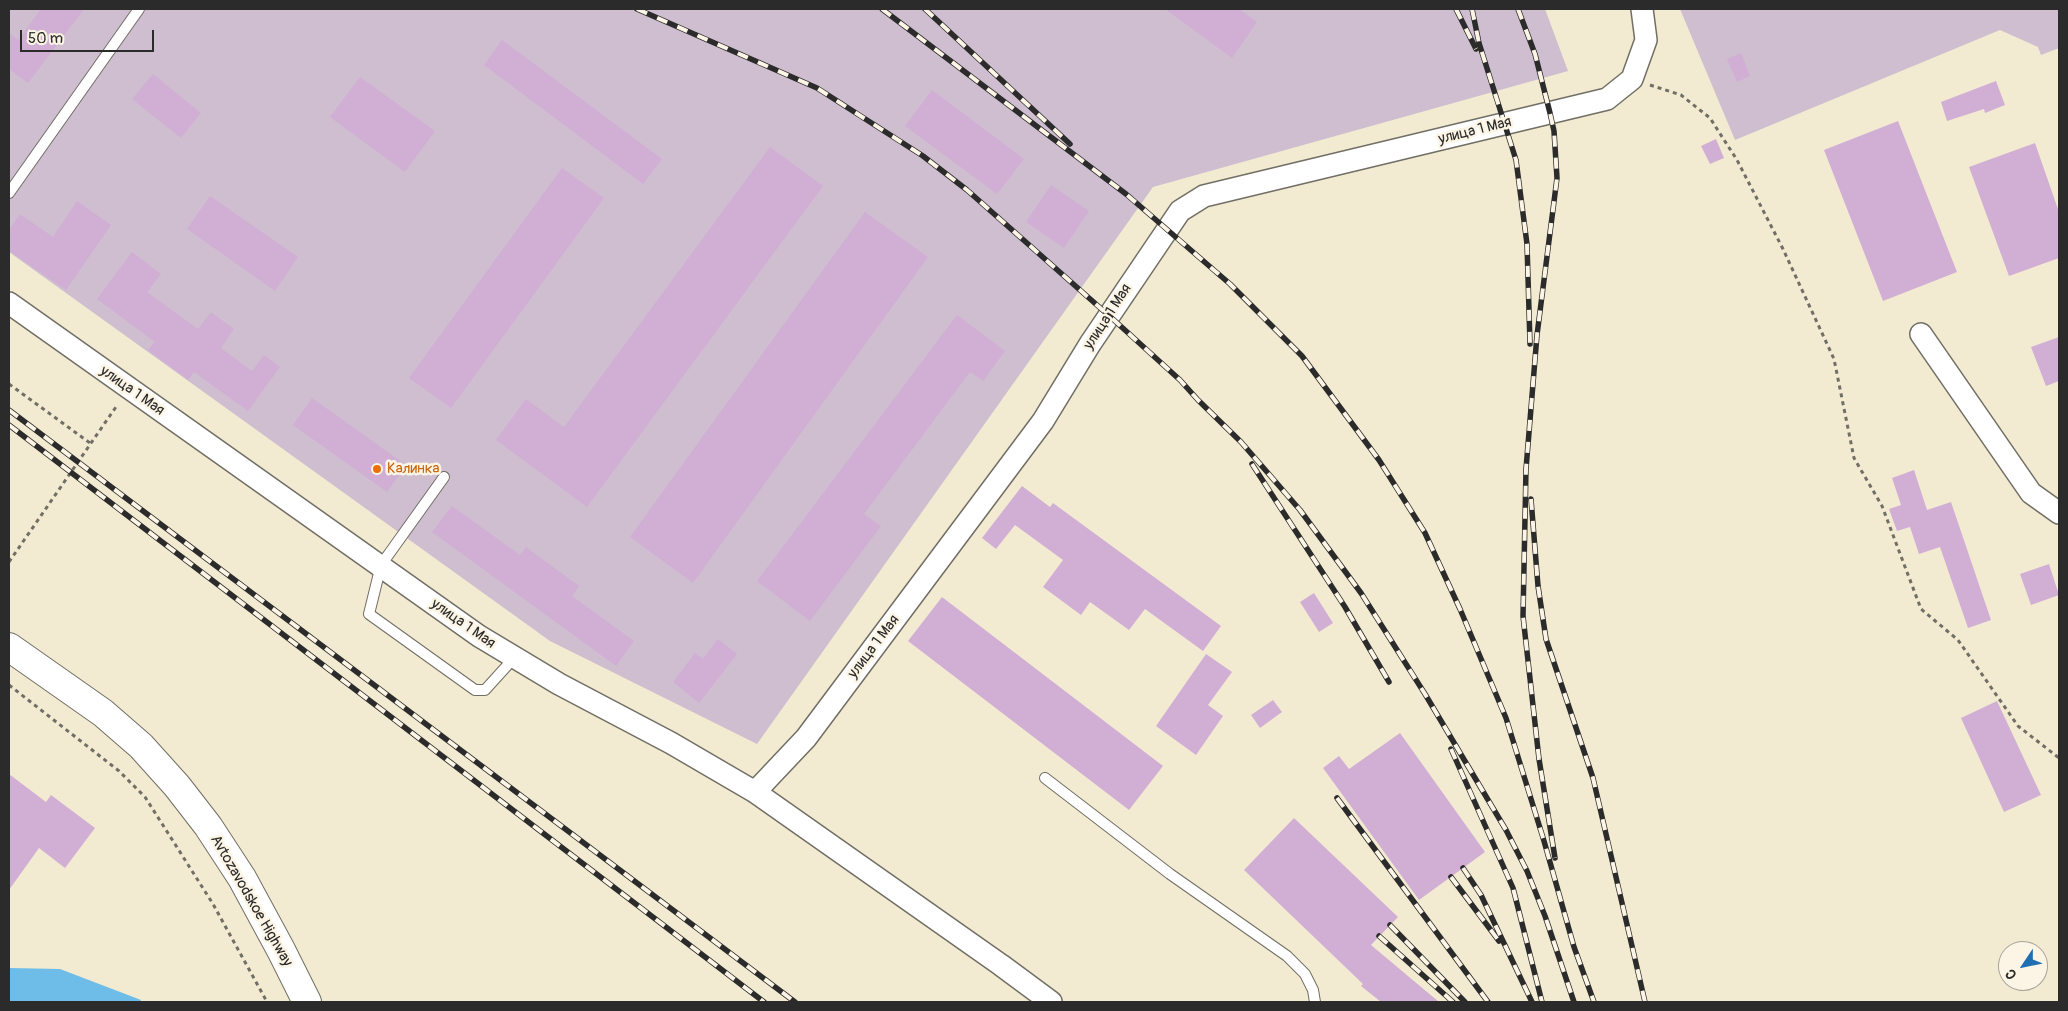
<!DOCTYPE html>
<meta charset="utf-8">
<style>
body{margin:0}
#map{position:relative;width:2068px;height:1011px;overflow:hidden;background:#f2ebd1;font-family:Pangolin,sans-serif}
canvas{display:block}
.frame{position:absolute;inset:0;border:10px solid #2b2b2b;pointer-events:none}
.north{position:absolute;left:1998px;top:941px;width:50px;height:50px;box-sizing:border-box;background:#fcf5e5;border:1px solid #a8a49b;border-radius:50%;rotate:236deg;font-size:14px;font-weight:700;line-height:20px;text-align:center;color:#2b2b2b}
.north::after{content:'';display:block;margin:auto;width:18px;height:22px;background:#1f6fb2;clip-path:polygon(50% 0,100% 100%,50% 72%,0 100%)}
.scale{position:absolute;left:20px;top:30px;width:134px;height:22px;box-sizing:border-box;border:2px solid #2b2b2b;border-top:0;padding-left:6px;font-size:15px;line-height:18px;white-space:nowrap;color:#2b2b2b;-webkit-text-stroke:4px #fcf5e5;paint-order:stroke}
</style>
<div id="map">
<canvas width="2068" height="1011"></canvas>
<div class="frame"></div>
<div class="north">С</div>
<div class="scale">50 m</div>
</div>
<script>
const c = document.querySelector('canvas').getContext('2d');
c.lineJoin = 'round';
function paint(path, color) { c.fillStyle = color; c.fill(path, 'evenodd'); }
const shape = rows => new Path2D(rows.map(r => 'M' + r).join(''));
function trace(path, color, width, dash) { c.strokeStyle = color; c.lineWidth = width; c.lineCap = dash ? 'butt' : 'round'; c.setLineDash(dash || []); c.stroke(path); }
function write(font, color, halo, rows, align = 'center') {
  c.font = font + ' Pangolin,sans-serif'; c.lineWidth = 5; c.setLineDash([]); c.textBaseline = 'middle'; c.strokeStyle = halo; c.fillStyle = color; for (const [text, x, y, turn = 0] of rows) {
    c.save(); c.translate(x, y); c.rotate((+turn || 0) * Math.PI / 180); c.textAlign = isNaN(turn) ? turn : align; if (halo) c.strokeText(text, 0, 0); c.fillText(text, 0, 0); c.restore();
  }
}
const industrial = shape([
 [9,9,1545,9,1568,71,1153,187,757,744,550,641,9,252],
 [1680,9,2059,9,2059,48,2041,55,2038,47,2000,30,1735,140]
]);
const water = shape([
 [9,968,60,969,141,1000,140,1002,9,1002]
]);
const building = shape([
 [41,9,84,9,28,83,9,69,9,33,18,40],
 [1165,9,1239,9,1257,22,1232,58],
 [502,40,662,159,643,184,484,65],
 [1741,53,1750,76,1737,82,1727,59],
 [153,74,201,113,181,138,132,99],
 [360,77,435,131,405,172,330,117],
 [1996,81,2005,105,1985,113,1984,109,1947,121,1941,102],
 [932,90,1024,159,997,194,905,126],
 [1898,121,1957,272,1883,301,1824,150],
 [1716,139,1724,158,1710,164,1701,146],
 [2035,143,2059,212,2059,258,2009,276,1969,167],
 [770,147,823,186,587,507,496,440,526,399,564,427],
 [562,168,604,198,451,408,409,378],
 [1051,185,1089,211,1064,248,1026,222],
 [210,196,298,257,275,291,187,229],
 [77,201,111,225,66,290,9,251,9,230,20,214,53,237],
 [865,212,928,257,693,583,630,537],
 [132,252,161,274,147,292,198,329,211,312,234,329,221,348,252,371,264,355,280,367,248,411,194,372,188,380,148,350,155,342,97,299],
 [957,315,1005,351,983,381,970,372,864,514,881,526,810,621,757,581],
 [2059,337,2059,381,2046,386,2031,347],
 [312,398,406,465,387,492,293,425],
 [1914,470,1927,510,1951,502,1991,620,1968,628,1940,547,1919,554,1910,527,1897,531,1889,509,1901,505,1892,478],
 [1022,486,1050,507,1053,503,1221,626,1203,651,1145,609,1129,630,1090,602,1081,615,1043,587,1063,560,1015,525,996,549,982,538],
 [452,506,520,555,526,547,579,586,572,596,634,641,616,666,432,532],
 [2049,564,2059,595,2031,605,2020,574],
 [1314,593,1333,623,1319,632,1300,602],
 [942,597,1163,766,1129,810,908,641],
 [718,639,737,654,699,703,673,682,695,653,703,659],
 [1206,654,1232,672,1208,705,1223,716,1196,755,1156,726],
 [1273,700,1282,712,1260,728,1251,715],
 [1997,701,2041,795,2004,812,1961,718],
 [1400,733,1485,852,1419,900,1323,768,1339,756,1349,769],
 [9,774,46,802,51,795,95,828,65,868,39,848,9,890],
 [1294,818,1398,917,1371,945,1439,1002,1381,1002,1361,986,1363,984,1244,870]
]);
const path = shape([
 [1650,85,1681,95,1710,118,1737,160,1783,249,1834,359,1854,458,1882,506,1921,609,1958,640,2018,726,2059,758],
 [9,384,90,443],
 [9,562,118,404],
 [9,685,119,771,145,797,213,904,267,1002]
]);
const lane = shape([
 [9,193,139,9],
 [444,477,381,565,369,614,475,690,485,690,514,658],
 [1045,778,1170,874,1287,956,1305,974,1313,990,1315,1002]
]);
const street = shape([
 [9,303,479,636,559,684,671,743,755,792,1001,965,1051,1002],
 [1921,334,2031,493,2059,513],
 [755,792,806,738,1043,421,1090,344,1180,211,1204,196,1607,99,1632,79,1646,40,1642,9]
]);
const secondary = shape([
 [9,647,103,713,141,746,177,786,208,826,242,878,281,950,307,1002]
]);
const rail = shape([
 [637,9,817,88,923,156,967,190,1115,321,1180,380,1198,400,1241,442,1300,510,1361,593,1425,694,1506,830,1527,871,1545,916,1574,1002],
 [882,9,1126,194,1230,284,1302,356,1379,460,1425,533,1460,609,1506,718,1544,841,1574,947,1594,1002],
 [925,9,1070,144],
 [1456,9,1476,49],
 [1472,9,1479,43,1516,160,1527,244,1530,344],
 [1518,9,1535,54,1550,113,1554,131,1557,178,1537,335,1526,469,1523,616,1539,759,1555,858],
 [9,410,795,1002],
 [9,425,764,1002],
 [1252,464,1345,607,1389,682],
 [1531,499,1538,586,1546,639,1593,778,1645,1002],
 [1451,749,1513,888,1542,1002],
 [1337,798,1488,1002],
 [1463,868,1481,895,1532,1002],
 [1451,877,1499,941],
 [1390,925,1465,1002],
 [1379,936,1453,1002]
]);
const markers = [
 [377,469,5,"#e8710a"]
];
const streetNames = [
 ["улица 1 Мая",1475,131,-14],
 ["улица 1 Мая",1108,317,-57],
 ["улица 1 Мая",132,391,35],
 ["улица 1 Мая",463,624,35],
 ["улица 1 Мая",874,647,-53],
 ["Avtozavodskoe Highway",251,901,60]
];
const foodNames = [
 ["Калинка",387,469]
];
paint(industrial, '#cebed0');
paint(water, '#6ebce8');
paint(building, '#d1afd5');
trace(lane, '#716e65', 12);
trace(street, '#716e65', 24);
trace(secondary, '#716e65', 30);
trace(path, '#716e65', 3, [4, 4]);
trace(lane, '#fff', 10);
trace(street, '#fff', 21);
trace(secondary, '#fff', 28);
trace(rail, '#2b2b2b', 5.5);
trace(rail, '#fcf5e5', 4, [11]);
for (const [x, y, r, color] of markers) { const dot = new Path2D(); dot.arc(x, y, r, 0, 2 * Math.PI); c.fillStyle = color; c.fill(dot); trace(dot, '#fcf5e5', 2); }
write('15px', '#2b2b2b', '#fcf5e5', streetNames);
write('15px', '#c56008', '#fcf5e5', foodNames, 'left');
</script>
